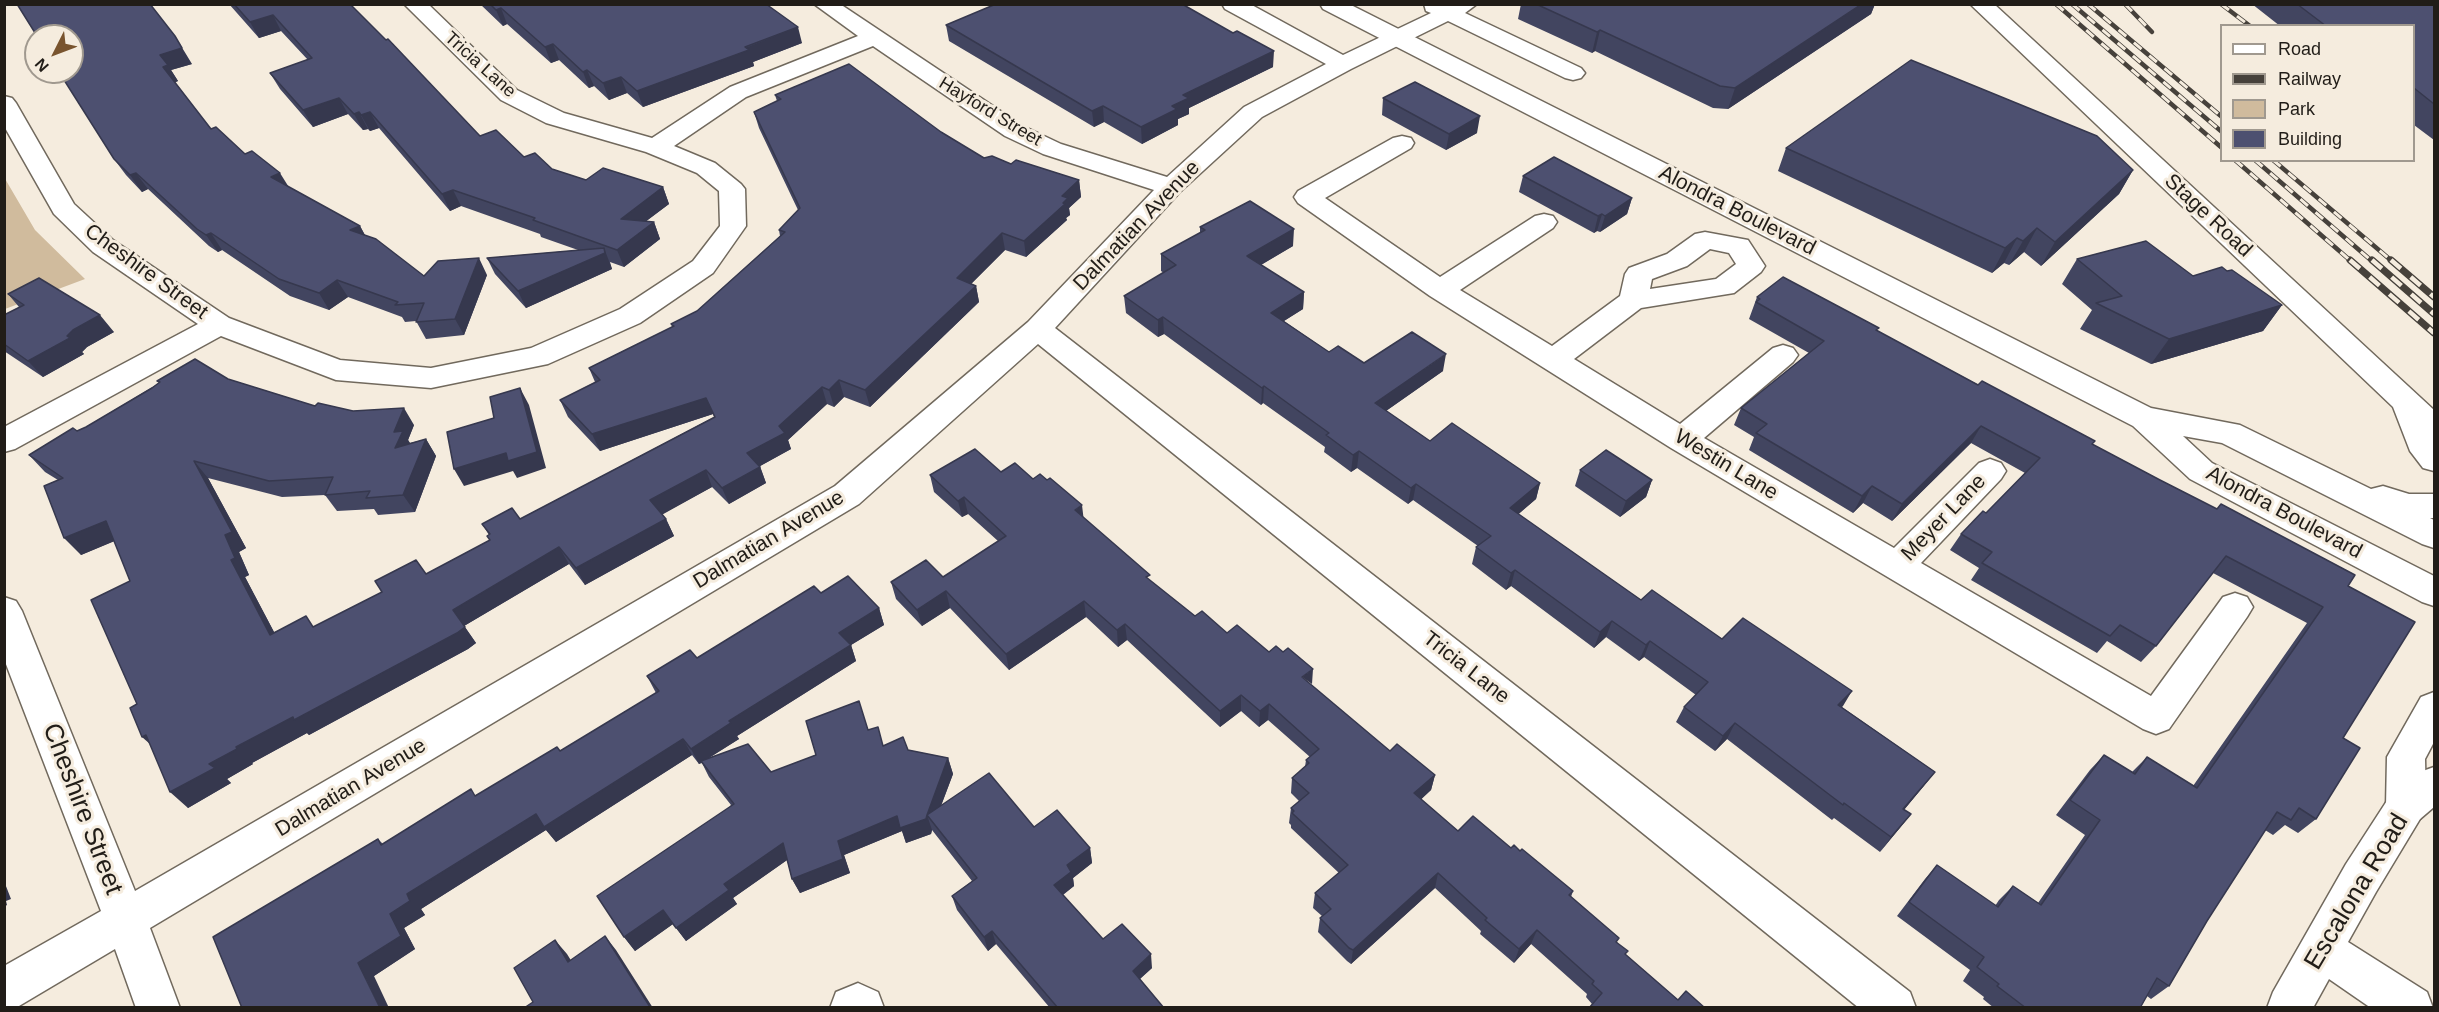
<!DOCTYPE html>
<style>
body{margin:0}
#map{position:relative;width:2439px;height:1012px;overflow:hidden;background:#f5ecde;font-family:Arial,sans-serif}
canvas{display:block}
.frame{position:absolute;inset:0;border:6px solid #211d18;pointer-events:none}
.legend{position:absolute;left:2220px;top:24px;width:195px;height:138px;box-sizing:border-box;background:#f5ecde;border:2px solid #a0998f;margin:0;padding:8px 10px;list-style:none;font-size:18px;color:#211d18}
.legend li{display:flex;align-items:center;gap:12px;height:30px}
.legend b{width:30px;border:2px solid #a0998f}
.north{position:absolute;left:24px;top:24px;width:60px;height:60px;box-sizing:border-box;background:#f5ecde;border:2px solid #a0998f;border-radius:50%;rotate:228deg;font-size:16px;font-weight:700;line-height:24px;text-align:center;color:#211d18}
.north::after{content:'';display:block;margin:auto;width:21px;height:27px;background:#79542e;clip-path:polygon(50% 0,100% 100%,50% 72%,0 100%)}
</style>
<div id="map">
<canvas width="2439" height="1012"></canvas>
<div class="frame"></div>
<ul class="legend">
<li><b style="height:8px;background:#fff"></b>Road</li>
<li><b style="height:8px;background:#46413b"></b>Railway</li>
<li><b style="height:16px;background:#d0bb9d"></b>Park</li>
<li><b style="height:16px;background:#4d5070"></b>Building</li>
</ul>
<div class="north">N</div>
</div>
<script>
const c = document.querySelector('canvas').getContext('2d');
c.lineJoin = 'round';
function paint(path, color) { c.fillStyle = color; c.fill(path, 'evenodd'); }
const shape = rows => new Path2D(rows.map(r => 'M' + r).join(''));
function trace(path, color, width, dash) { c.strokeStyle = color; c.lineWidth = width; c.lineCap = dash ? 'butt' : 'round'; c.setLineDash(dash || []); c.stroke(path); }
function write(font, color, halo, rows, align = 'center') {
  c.font = font + ' Arial,sans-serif'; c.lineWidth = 6; c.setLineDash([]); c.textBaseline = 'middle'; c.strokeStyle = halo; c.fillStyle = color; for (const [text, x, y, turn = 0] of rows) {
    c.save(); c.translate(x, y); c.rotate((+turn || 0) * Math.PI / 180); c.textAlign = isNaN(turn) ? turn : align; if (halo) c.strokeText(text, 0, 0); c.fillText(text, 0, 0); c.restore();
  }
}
const green = shape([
 [4,177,35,230,85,279,5,309]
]);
const street = shape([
 [404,4,428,4,517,90,564,113,652,138,730,87,858,36,814,4,840,4,1023,126,1061,144,1167,177,1244,107,1326,64,1225,9,1222,4,1250,4,1343,55,1431,13,1426,11,1424,4,1477,4,1465,13,1581,68,1585,73,1581,78,1573,80,1565,78,1448,21,1351,69,1262,117,1180,192,1055,328,1910,992,1916,1008,1859,1008,1038,344,859,504,150,928,180,1008,136,1008,115,949,19,1006,4,1008,4,966,101,911,4,659,4,597,16,601,22,611,135,891,835,486,1028,322,1154,190,1043,154,1005,136,873,46,746,97,674,146,715,163,741,184,745,189,746,226,713,273,640,323,548,364,431,388,336,380,221,336,15,449,4,452,4,427,198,324,93,252,54,214,4,126,4,96,12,98,16,103,74,204,113,240,229,318,340,360,431,368,531,348,620,309,693,261,720,226,719,191,697,173,646,152,546,123,501,100,404,4],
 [1402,136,1411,138,1414,143,1411,148,1325,198,1440,277,1535,216,1544,214,1553,216,1557,222,1553,228,1460,290,1552,346,1620,296,1625,274,1629,268,1667,254,1695,234,1705,232,1748,240,1765,266,1761,272,1734,293,1641,308,1574,359,1680,424,1773,348,1783,345,1793,348,1798,355,1793,362,1704,438,1894,548,1979,463,1990,459,2001,463,2006,471,2001,479,1921,563,2151,696,2223,597,2235,593,2247,597,2253,607,2247,617,2169,729,2156,734,2143,729,1671,448,1430,296,1298,203,1294,197,1298,191,1393,138,1402,136],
 [1710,249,1729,253,1736,264,1716,279,1650,289,1652,279,1687,266,1710,249],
 [2434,767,2434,807,2420,819,2376,892,2348,942,2427,992,2433,1008,2371,1008,2329,979,2313,1008,2267,1008,2273,992,2346,864,2392,793,2420,772,2434,767],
 [858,983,878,992,884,1008,830,1008,836,992,858,983]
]);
const secondary = shape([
 [1320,4,1349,4,2151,408,2240,425,2371,489,2383,486,2409,494,2434,494,2434,518,2430,518,2434,520,2434,548,2422,544,2222,443,2183,436,2212,463,2434,576,2434,606,2422,602,2190,479,2133,426,1323,9,1320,4],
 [1970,4,1994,4,2434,410,2434,471,2423,468,2410,451,2393,407,1970,4],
 [2434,692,2434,742,2425,759,2426,806,2420,819,2406,824,2392,819,2386,806,2387,757,2421,697,2434,692]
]);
const railFar1 = shape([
 [2056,4,2222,148],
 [2072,4,2222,132],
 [2088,4,2222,117],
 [2125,4,2152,32],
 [2221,4,2250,26],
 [2235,160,2352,262],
 [2255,160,2373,262],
 [2273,160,2393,262]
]);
const rail = shape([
 [2350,260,2434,333],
 [2372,260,2434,314],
 [2391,260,2434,297]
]);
const wall = shape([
 [17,4,192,64,171,70,178,81,175,82,211,129,289,187,360,226,365,235,424,276,487,275,464,335,426,339,416,321,405,322,402,317,348,297,329,310,290,296,222,250,218,252,209,246,148,189,142,192,126,175,114,159],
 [229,4,350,4,480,136,524,157,552,169,586,180,663,187,669,204,646,221,654,222,660,239,624,267,610,262,612,269,526,308,495,274,487,258,578,250,541,237,540,234,461,206,450,211,379,128,370,131,368,129,363,130,348,114,313,127,280,89,270,73,308,60,281,31,259,38],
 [480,4,766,4,802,43,753,62,754,66,643,107,627,93,609,100,594,86,589,88,559,60,551,63,507,24,503,26],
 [1521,4,1875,4,1871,14,1728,109,1713,108,1595,51,1592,53,1518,19],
 [2252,4,2434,4,2434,140,2414,125,2414,26,2280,26],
 [946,25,1273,67,1189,108,1189,114,1178,119,1178,125,1142,144,1104,122,1094,127,949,41],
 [775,95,941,132,984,158,1079,180,1081,197,1069,208,1070,215,1066,218,1067,220,1026,257,1005,250,971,284,976,286,979,302,870,407,844,397,834,407,827,404,788,440,791,449,760,466,766,483,729,504,712,487,662,514,666,519,674,536,585,585,569,564,464,626,476,643,468,649,309,735,307,733,252,763,253,764,227,779,231,783,188,808,137,704,130,581,114,541,81,555,58,480,45,472,29,455,77,431,86,427,159,383,157,381,228,379,315,406,414,425,408,440,410,443,426,439,436,456,415,512,378,515,374,509,337,511,325,495,282,497,208,478,246,548,239,552,249,575,245,577,274,632,315,626,426,574,490,540,489,535,482,524,520,519,714,417,713,414,600,451,568,417,560,400,595,382,589,368,672,327,671,324,697,311,780,236,779,230,798,210,759,128,754,112,777,101],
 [1383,98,1477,133,1446,150,1382,115],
 [1786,148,2133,170,2119,194,2041,266,2024,252,2009,265,2004,263,1992,273,1778,171],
 [1523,176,1632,198,1627,214,1600,232,1597,231,1594,233,1519,192],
 [1200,227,1293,246,1261,265,1304,292,1303,309,1284,321,1329,352,1364,363,1443,371,1386,411,1430,441,1540,483,1536,499,1518,514,1641,600,1722,639,1842,707,1935,772,1904,810,1911,814,1880,852,1834,818,1832,820,1727,739,1715,751,1676,722,1684,707,1696,695,1644,657,1639,661,1606,637,1594,648,1511,586,1506,590,1472,564,1476,547,1478,546,1413,500,1408,504,1357,468,1351,472,1324,452,1325,447,1263,403,1261,405,1164,334,1158,337,1126,313,1124,296,1164,273,1161,271,1161,254,1200,233],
 [2077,259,2193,276,2282,305,2263,331,2151,364,2080,329,2092,310,2062,284],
 [8,294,114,332,87,347,82,352,84,354,43,377,4,351,4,315,19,307],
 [1757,297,1877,331,2092,445,2348,586,2343,738,2316,819,2298,833,2285,825,2273,835,2265,830,2207,921,2169,986,2151,999,2147,996,2140,1008,1994,1008,1983,999,1984,997,1963,981,1970,970,1897,916,1925,879,1937,865,1995,906,1999,900,2013,886,2038,903,2085,835,2056,815,2090,770,2104,755,2132,772,2147,757,2193,786,2307,623,2213,573,2156,646,2141,662,2107,641,2097,653,1971,580,1979,568,1950,550,1961,534,1986,513,2025,473,1971,443,1892,521,1863,503,1853,513,1749,450,1754,437,1734,425,1741,408,1809,353,1749,319],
 [1580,470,1652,480,1646,497,1620,517,1575,486],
 [1001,472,1033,479,1084,518,1150,581,1195,616,1227,633,1269,652,1311,685,1390,751,1435,775,1431,790,1421,799,1458,831,1520,851,1573,891,1571,897,1617,942,1626,955,1678,1000,1705,1008,1592,1004,1586,997,1587,994,1531,944,1514,963,1480,934,1481,931,1435,888,1351,964,1347,961,1318,932,1320,918,1322,916,1313,908,1315,893,1339,873,1291,828,1291,825,1289,823,1291,808,1299,801,1291,793,1292,778,1305,767,1306,760,1310,757,1268,720,1259,727,1241,711,1220,727,1127,640,1118,647,1086,617,1009,670,950,608,922,626,896,599,891,582,943,577,998,541,968,514,962,517,934,492,930,475],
 [821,593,879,608,884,625,851,645,856,661,737,736,739,739,709,758,771,772,816,755,869,730,884,746,948,758,953,774,941,806,1034,827,1090,848,1092,863,1073,878,1074,886,1063,895,1103,939,1152,968,1140,979,1164,1008,1050,1008,996,944,988,951,957,910,952,896,972,881,932,830,931,834,906,843,902,831,844,855,850,873,800,893,792,879,787,860,733,898,737,904,686,941,673,924,635,951,624,937,731,805,709,777,702,763,699,764,692,755,556,842,546,830,421,909,425,915,404,928,415,949,374,976,242,1008,378,839,383,844,560,751,656,693,647,676,697,658]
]);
const shadedWall = shape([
 [1862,4,1875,4,1871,14,1728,109,1735,88],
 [501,8,507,24,503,26,496,10],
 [273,15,281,31,259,38,250,22],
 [798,27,802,43,753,62,754,66,643,107,637,91],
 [1600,30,1595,51,1592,53,1597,32],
 [175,36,192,64,171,70,178,81,174,83,163,67,160,55],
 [553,44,559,60,551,63,545,47],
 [1274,51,1273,67,1189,108,1189,114,1178,119,1178,125,1142,144,1141,127,1172,106,1183,95],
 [587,70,594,86,589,88,583,72],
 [621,77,627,93,609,100,603,83],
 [339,98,348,114,313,127,303,110],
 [1103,106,1104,122,1094,127,1092,111],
 [359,112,368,129,363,130,354,114],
 [370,112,379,128,370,131,361,115],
 [1480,116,1477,133,1446,150,1449,134],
 [2133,170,2119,194,2041,266,2055,242],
 [136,173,148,189,142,192,130,175],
 [280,173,290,189,271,177],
 [1079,180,1081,197,1069,208,1070,215,1066,218,1067,220,1026,257,1024,241,1062,196],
 [663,187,669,204,628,235,621,219],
 [453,190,461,206,450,211,442,194],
 [1632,198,1627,214,1600,232,1605,216],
 [1602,214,1597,231,1594,233,1598,216],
 [654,222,660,239,624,267,617,250],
 [360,226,369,243,350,230],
 [2037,228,2024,252,2009,265,2023,241],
 [1294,229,1293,246,1247,273,1247,256],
 [211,233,222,250,218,252,206,235],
 [1002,233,1005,250,960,295,957,278],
 [2017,238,2004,263,1992,273,2005,248],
 [604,248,612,269,526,308,518,291],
 [479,258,487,275,464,335,455,319],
 [337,280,348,297,329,310,319,293],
 [976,286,979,302,870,407,865,390],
 [1304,292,1303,309,1271,329,1271,313],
 [2282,305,2263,331,2151,364,2169,339],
 [100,315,114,332,87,347,82,352,84,354,43,377,28,361,67,336,73,330],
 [1163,317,1164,334,1158,337,1158,320],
 [1446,354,1443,371,1373,420,1375,403],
 [839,380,844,397,834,407,829,390],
 [1264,386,1263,403,1261,405,1262,388],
 [822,387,827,404,788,440,791,449,753,470,747,453,779,426],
 [520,388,529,405,546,468,517,478,513,471,464,486,454,469],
 [706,398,713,414,600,451,592,434],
 [404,408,414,425,408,440,413,448,395,448,394,432],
 [1981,426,1971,443,1892,521,1902,504],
 [426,439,436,456,415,512,403,495],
 [1359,451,1357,468,1351,472,1353,455],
 [194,461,208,478,246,548,239,552,249,575,245,577,284,651,270,635,231,560,225,535],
 [760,467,766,483,729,504,722,488],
 [706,470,712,487,658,517,650,500],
 [1652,480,1646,497,1620,517,1626,501],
 [1540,483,1536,499,1506,525,1510,508],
 [1416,484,1413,500,1408,504,1411,488],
 [1872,486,1863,503,1853,513,1862,496],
 [964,497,968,514,962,517,958,501],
 [1082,505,1084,522,1075,510],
 [666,519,674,536,585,585,576,568],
 [106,521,122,538,81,555,64,538],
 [559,547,569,564,464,626,453,610],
 [1515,570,1511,586,1506,590,1511,573],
 [946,591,950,608,922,626,917,610],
 [1084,601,1086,617,1009,670,1006,654],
 [879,608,884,625,851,645,856,661,737,736,739,739,699,764,691,749,729,721,839,633],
 [1612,621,1606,637,1594,648,1600,632],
 [1125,624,1127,640,1118,647,1117,630],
 [465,627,476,643,468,649,309,735,307,733,252,763,253,764,227,779,231,783,188,808,170,792,209,764,236,747],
 [1650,641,1644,657,1639,661,1646,645],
 [1313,669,1312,684,1302,677],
 [1852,691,1843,706,1829,721,1838,705],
 [1241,695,1241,711,1220,727,1220,711],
 [1269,704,1268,720,1259,727,1260,711],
 [1735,723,1727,739,1715,751,1723,736],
 [146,735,159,752,142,737],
 [683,739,692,755,556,842,546,830,421,909,425,915,404,928,415,949,374,976,389,1008,380,1008,358,963,390,914,407,894,536,814],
 [948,758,953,774,934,824,927,815],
 [1935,772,1923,787,1892,824,1903,809],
 [1435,775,1431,790,1411,809,1414,793],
 [1911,814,1899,829,1880,852,1891,837],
 [927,815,932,830,931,834,906,843,902,831,844,855,850,873,800,893,792,879,838,841,897,816],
 [783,843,790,858,733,898,737,904,686,941,676,928,724,884],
 [1090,848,1092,863,1073,878,1074,886,1057,899,1054,885,1067,865],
 [1438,873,1435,888,1351,964,1353,950],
 [4,881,11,899,6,901,7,905,4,907],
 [663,910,673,924,635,951,624,937],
 [1537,930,1531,944,1514,963,1519,949],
 [992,931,996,944,988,951,984,937],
 [605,936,616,950,653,1008,649,1008],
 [555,940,567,954,580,975,568,962],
 [1151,954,1152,968,1134,984,1133,971]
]);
const building = shape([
 [17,4,150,4,175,36,182,48,160,55,168,65,163,67,211,129,216,127,245,154,252,151,280,173,271,177,360,226,350,230,376,239,424,276,438,261,479,258,455,319,416,322,424,303,395,305,398,302,337,280,319,293,279,279,211,233,206,235,197,229,136,173,130,175,114,159,59,72,72,72,72,36,37,36,17,4],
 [234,4,350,4,386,40,388,39,480,136,496,130,524,157,535,153,552,169,586,180,603,168,663,187,621,219,654,222,617,250,533,220,535,218,453,190,442,194,370,112,361,115,359,112,354,114,339,98,303,110,270,73,312,58,273,15,250,22,234,4],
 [490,4,766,4,798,27,745,47,749,50,637,91,621,77,603,83,587,70,583,72,553,44,545,47,501,8,496,10,490,4],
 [996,4,1182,4,1233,33,1237,31,1274,51,1183,95,1189,98,1172,106,1177,109,1141,127,1103,106,1092,111,946,25,996,4],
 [1536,4,1862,4,1735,88,1720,86,1600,30,1597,32,1536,4],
 [2297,4,2434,4,2434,104,2414,88,2414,26,2326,26,2297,4],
 [1911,60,2097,136,2133,170,2055,242,2037,228,2023,241,2017,238,2005,248,1786,148,1911,60],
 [849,64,941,132,984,158,992,156,1011,164,1016,160,1079,180,1062,196,1068,198,1063,203,1065,204,1024,241,1002,233,957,278,976,286,865,390,839,380,829,390,822,387,779,426,785,433,747,453,760,467,722,488,706,470,650,500,666,519,576,568,559,547,453,610,465,627,457,633,294,720,293,717,236,747,237,749,209,764,215,768,170,792,146,735,142,737,130,708,137,704,91,600,130,581,106,521,64,538,44,486,63,478,29,455,73,428,77,431,86,427,152,388,160,382,157,381,195,359,228,379,315,406,318,403,353,411,404,408,394,432,403,431,395,448,426,439,403,495,366,498,370,491,325,495,333,477,269,481,194,461,232,532,225,535,235,558,231,560,270,635,306,616,313,627,382,592,375,581,416,560,426,574,490,540,487,536,490,534,482,524,512,508,520,519,715,417,706,398,592,434,560,400,600,380,589,368,674,326,671,324,697,311,785,232,779,230,800,208,754,112,781,99,775,95,849,64],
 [1415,82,1480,116,1449,134,1383,98,1415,82],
 [1554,157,1632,198,1605,216,1602,214,1598,216,1523,176,1554,157],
 [1250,201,1294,229,1247,256,1304,292,1271,313,1329,352,1338,346,1364,363,1412,332,1446,354,1375,403,1430,441,1452,423,1540,483,1510,508,1641,600,1652,590,1722,639,1743,618,1852,691,1838,705,1935,772,1903,809,1911,814,1891,837,1844,803,1843,805,1735,723,1723,736,1684,707,1708,682,1650,641,1646,645,1612,621,1600,632,1515,570,1511,573,1476,547,1491,536,1416,484,1411,488,1359,451,1353,455,1326,435,1329,433,1264,386,1262,388,1163,317,1158,320,1124,296,1176,265,1161,254,1205,230,1200,227,1250,201],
 [2146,241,2193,276,2222,267,2227,271,2232,270,2282,305,2169,339,2096,303,2122,296,2077,259,2146,241],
 [604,248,605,253,518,291,487,258,604,248],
 [1783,277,1879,328,1876,330,1978,385,1982,381,2095,441,2092,444,2160,480,2217,509,2221,504,2355,575,2348,586,2415,622,2343,738,2360,748,2316,819,2299,808,2291,820,2277,812,2207,921,2169,986,2157,978,2140,1008,2026,1008,1997,986,1999,984,1977,967,1984,957,1909,902,1937,865,1998,907,2013,886,2041,905,2100,820,2070,800,2104,755,2135,774,2147,757,2197,788,2323,607,2226,556,2156,646,2120,625,2110,636,1982,563,1992,552,1961,534,1983,511,1986,513,2040,458,1981,426,1902,504,1872,486,1862,496,1756,433,1767,424,1741,408,1824,341,1756,302,1760,299,1757,297,1783,277],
 [39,278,100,315,73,330,67,336,70,338,28,361,4,344,4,315,24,305,8,294,39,278],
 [520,388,537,452,508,461,506,453,454,469,447,432,494,418,490,397,520,388],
 [975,449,1001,472,1015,463,1033,479,1040,474,1047,480,1050,478,1082,505,1075,510,1150,575,1146,577,1195,616,1202,611,1227,633,1237,625,1269,652,1276,646,1283,652,1288,648,1313,669,1302,677,1390,751,1397,744,1435,775,1414,793,1458,831,1473,816,1511,848,1514,845,1520,851,1522,849,1573,891,1569,895,1619,938,1616,942,1628,951,1625,954,1678,1000,1686,991,1705,1008,1589,1008,1602,993,1592,984,1594,981,1537,930,1519,949,1485,920,1487,918,1438,873,1353,950,1349,948,1320,918,1331,909,1315,893,1348,865,1292,813,1294,811,1291,808,1309,793,1292,778,1309,763,1306,760,1319,749,1269,704,1260,711,1241,695,1220,711,1125,624,1117,630,1084,601,1006,654,946,591,917,610,891,582,926,560,943,577,1006,536,964,497,958,501,930,475,975,449],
 [1606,450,1652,480,1626,501,1580,470,1606,450],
 [848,576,879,608,839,633,851,645,729,721,731,723,691,749,683,739,544,827,536,814,407,894,410,901,390,914,401,936,358,963,380,1008,242,1008,213,937,378,839,381,845,471,789,475,796,557,747,560,751,659,691,647,676,690,650,697,658,814,586,821,593,848,576],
 [859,701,868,730,878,727,883,746,903,737,908,750,948,758,927,815,989,773,1034,827,1057,810,1090,848,1067,865,1071,872,1054,885,1103,939,1122,924,1151,954,1133,971,1164,1008,1058,1008,992,931,984,937,952,896,977,878,927,815,926,819,900,828,897,816,838,841,843,859,792,879,783,843,724,884,729,890,676,928,663,910,624,937,597,896,734,804,701,761,748,744,771,772,816,755,806,721,859,701],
 [605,936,650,1007,649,1008,524,1008,533,1002,514,968,555,940,568,962,605,936]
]);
const farStreetnames = [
 ["Tricia Lane",480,65,42],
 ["Hayford Street",990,112,31]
];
const streetNames = [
 ["Alondra Boulevard",1737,211,27],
 ["Stage Road",2208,216,43],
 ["Dalmatian Avenue",1137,226,-46],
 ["Cheshire Street",146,272,36],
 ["Westin Lane",1726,465,31],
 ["Alondra Boulevard",2284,513,28],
 ["Meyer Lane",1944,518,-46],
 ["Dalmatian Avenue",769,540,-31],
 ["Tricia Lane",1466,668,38],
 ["Dalmatian Avenue",351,788,-31]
];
const nearStreetnames = [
 ["Cheshire Street",82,809,69],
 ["Escalona Road",2357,892,-59]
];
paint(green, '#d0bb9d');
trace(street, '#71695d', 3);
trace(secondary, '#71695d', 3);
paint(street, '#fff');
paint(secondary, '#fff');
trace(railFar1, '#46413b', 4.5);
trace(rail, '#46413b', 7);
trace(railFar1, '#f5ecde', 3, [10]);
trace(rail, '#f5ecde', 4.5, [13]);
paint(wall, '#424560');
paint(shadedWall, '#36384e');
paint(building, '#4d5070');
trace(building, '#36384e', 1.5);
write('18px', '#211d18', '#f5ecde', farStreetnames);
write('21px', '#211d18', '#f5ecde', streetNames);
write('26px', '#211d18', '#f5ecde', nearStreetnames);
</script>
